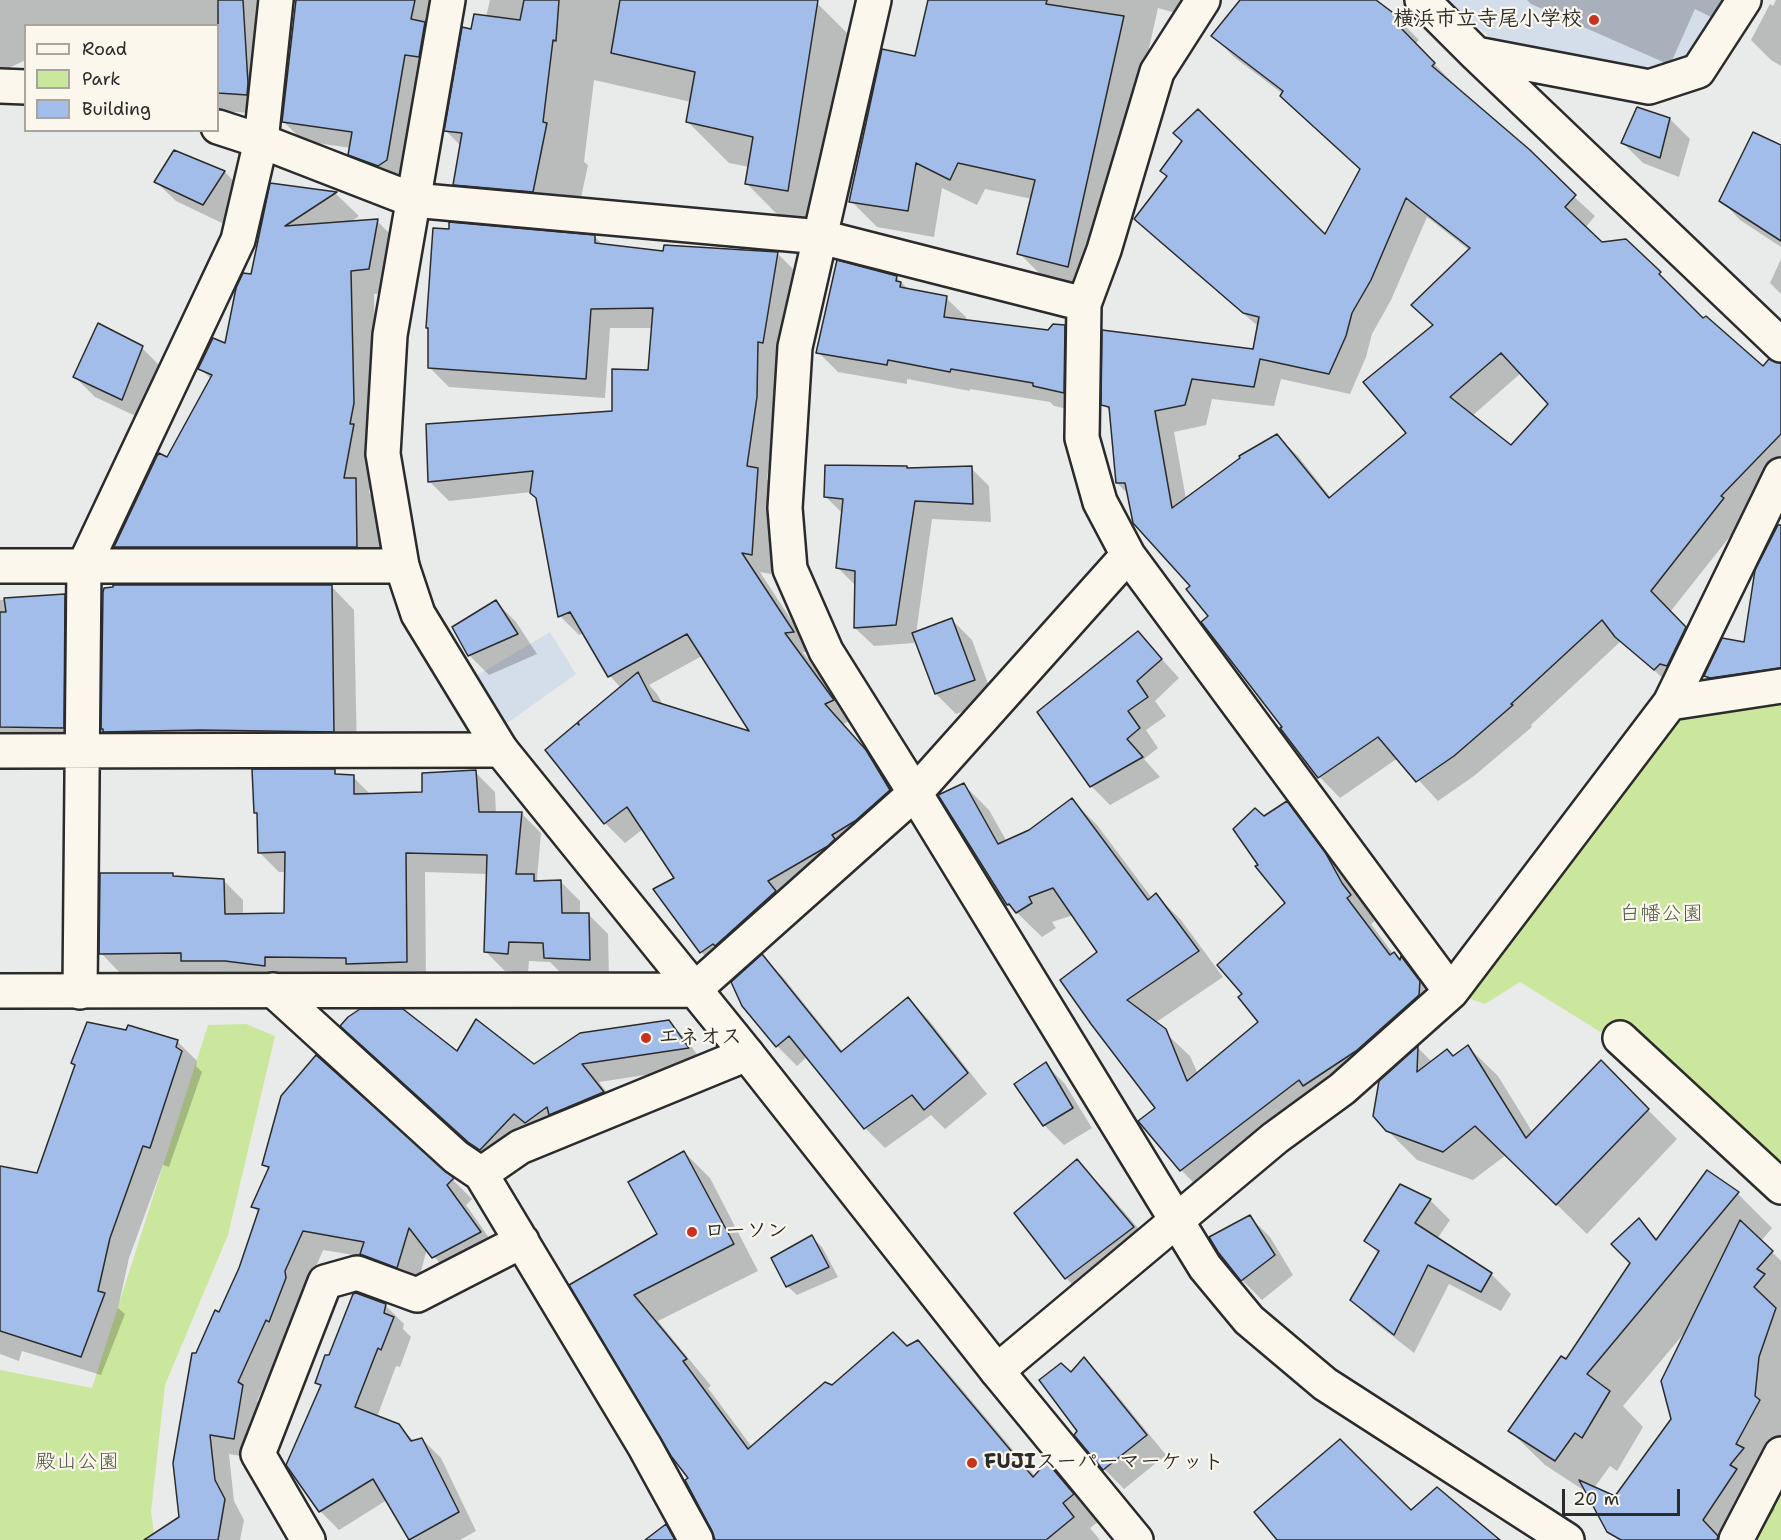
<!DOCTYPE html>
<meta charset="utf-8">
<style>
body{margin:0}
#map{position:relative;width:1781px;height:1540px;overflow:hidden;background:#e9ebeb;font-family:"Shantell Sans",sans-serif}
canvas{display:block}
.legend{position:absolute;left:24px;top:24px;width:195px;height:108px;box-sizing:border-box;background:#fbf7ec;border:2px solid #a8a59f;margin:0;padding:8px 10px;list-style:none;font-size:18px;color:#2b2b2b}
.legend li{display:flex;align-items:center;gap:12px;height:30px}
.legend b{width:30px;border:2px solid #a8a59f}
.scale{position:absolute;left:1562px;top:1489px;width:118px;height:27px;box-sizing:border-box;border:3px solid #2b2b2b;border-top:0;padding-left:8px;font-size:18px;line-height:21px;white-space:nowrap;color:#2b2b2b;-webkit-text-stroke:4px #fbf7ec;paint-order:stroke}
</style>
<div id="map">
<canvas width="1781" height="1540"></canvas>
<ul class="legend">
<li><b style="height:8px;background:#fbf7ec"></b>Road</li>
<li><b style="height:16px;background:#cbe79e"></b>Park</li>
<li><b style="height:16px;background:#a2bde9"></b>Building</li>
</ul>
<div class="scale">20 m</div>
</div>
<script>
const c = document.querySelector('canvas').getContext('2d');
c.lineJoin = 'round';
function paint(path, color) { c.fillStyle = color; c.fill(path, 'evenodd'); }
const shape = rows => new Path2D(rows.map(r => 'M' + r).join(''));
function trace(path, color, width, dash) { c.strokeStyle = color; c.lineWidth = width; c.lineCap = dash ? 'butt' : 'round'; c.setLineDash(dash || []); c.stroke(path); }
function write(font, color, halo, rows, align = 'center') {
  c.font = font + ' "Shantell Sans","Klee One",sans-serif'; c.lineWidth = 4.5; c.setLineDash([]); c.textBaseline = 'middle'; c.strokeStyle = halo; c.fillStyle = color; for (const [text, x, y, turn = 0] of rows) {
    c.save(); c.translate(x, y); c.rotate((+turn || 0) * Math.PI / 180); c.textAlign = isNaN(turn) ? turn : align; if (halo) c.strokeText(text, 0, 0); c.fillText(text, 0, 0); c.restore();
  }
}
const built = shape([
 [1447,0,1731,0,1691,63,1645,78,1589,68,1492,39],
 [550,632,576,674,506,724,476,676]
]);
const green = shape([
 [1781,686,1781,1206,1602,1033,1520,982,1485,1004,1451,992,1670,703],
 [246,1024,275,1036,228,1235,165,1385,151,1512,155,1540,0,1540,0,1370,92,1388,208,1025],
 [1781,1454,1781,1540,1736,1540]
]);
const shadow = shape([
 [0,0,432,0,428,13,434,19,407,180,370,174,350,154,351,148,303,141,283,121,296,1,288,3,267,114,218,111,218,26,26,26,26,60,0,72],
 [490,0,799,0,817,3,858,44,828,231,787,224,746,183,749,167,729,163,688,122,691,102,594,80,584,162,588,165,573,235,595,237,603,245,665,253,777,253,797,273,783,362,777,361,776,417,767,479,777,489,771,574,760,572,812,652,803,652,852,720,843,724,885,772,908,811,721,972,701,952,676,879,643,829,625,843,605,823,581,729,621,688,610,676,584,633,579,635,560,616,537,499,531,492,449,501,429,481,613,412,649,371,653,328,610,328,605,398,449,387,429,367,429,329,427,328,498,228,455,184,461,146,446,131,472,30,486,17],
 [702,656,753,734,664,706,657,694,649,685],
 [927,0,1182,0,1179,14,1158,8,1094,293,1046,280,1019,253,1032,199,985,189,977,205,942,188,934,237,877,227,851,201,916,58,929,2],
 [1242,0,1374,0,1399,20,1419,40,1415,44,1454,84,1453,86,1595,216,1585,228,1601,243,1625,241,1680,294,1679,296,1703,320,1781,380,1781,475,1740,517,1743,520,1670,612,1706,649,1675,689,1621,641,1531,725,1532,727,1474,776,1438,801,1398,758,1340,798,1309,766,1210,617,1193,587,1129,495,1117,483,1111,412,1103,404,1254,350,1259,327,1156,239,1136,219,1326,237,1361,170,1302,116,1283,94,1234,57,1213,36],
 [1427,217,1469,250,1434,326,1408,433,1331,498,1298,456,1277,436,1186,499,1174,432,1206,425,1212,399,1274,406,1281,379,1350,394,1366,357,1372,334,1391,300],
 [1521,373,1550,404,1511,447,1472,416],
 [1527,0,1748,0,1735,29,1695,9,1670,65,1531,4],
 [1776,0,1781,0,1781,66,1771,60,1751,40,1770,4,1773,6],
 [1638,109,1670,119,1690,139,1679,177,1643,163,1623,143],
 [1781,146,1781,247,1740,220,1721,200],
 [174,151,225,172,244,192,224,224,176,201,156,182],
 [272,185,336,194,359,216,349,223,377,221,400,244,392,292,374,294,377,427,376,449,369,493,379,503,380,569,139,570,116,547,168,459,211,379,200,368,226,345,252,276],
 [1781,259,1781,294,1770,283],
 [896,277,909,290,946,298,966,317,966,321,1048,332,1064,327,1084,347,1083,412,1054,406,1050,402,970,389,970,391,907,379,907,384,838,372,818,352],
 [142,348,162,368,142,419,95,397,75,377],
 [907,468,909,470,971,468,989,486,991,522,932,519,916,634,952,620,972,640,994,700,956,714,936,694,915,637,914,643,874,646,855,628,856,586,837,567,843,514,826,497],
 [1781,532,1781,689,1725,695,1706,676,1746,644],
 [331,586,354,610,357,754,128,755,105,731],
 [64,596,84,616,83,747,0,746,0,600],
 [496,602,516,622,537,654,489,675,469,655],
 [1138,633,1179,678,1155,701,1166,716,1146,730,1158,748,1144,759,1160,777,1110,805,1091,786],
 [334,771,340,776,353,777,371,795,424,794,475,772,495,792,496,814,522,814,541,833,537,879,540,882,561,882,580,901,580,915,589,915,608,934,609,979,565,977,550,962,529,961,528,973,505,971,486,952,488,874,425,872,426,981,203,980,195,972,120,973,101,953,172,875,175,878,223,880,243,900,243,915,286,914,286,872,279,872,259,852,258,815,255,812],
 [964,785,989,810,1007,842,1029,831,1072,800,1097,825,1152,898,1156,895,1181,920,1223,977,1155,1023,1190,1056,1198,1074,1260,1023,1245,994,1287,903,1260,865,1264,818,1286,803,1311,828,1349,879,1375,921,1371,924,1394,955,1401,962,1402,959,1426,983,1444,1008,1206,1195,1181,1170,1099,952,1073,915,1052,922,1056,928,1042,937,1008,904],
 [762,956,782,976,843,1052,908,999,928,1019,987,1094,945,1129,931,1115,885,1148,865,1128,807,1057,797,1066,777,1046,743,1006],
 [668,1022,687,1040,705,1066,599,1082,621,1111,488,1160,361,1044,458,1053,534,1066],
 [177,1041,197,1061,196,1066,202,1072,169,1167,163,1165,129,1258,118,1308,125,1314,101,1375,22,1351,19,1361,0,1354,0,1168,38,1175,76,1066,73,1063],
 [1468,1047,1498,1076,1533,1133,1601,1063,1677,1139,1587,1234,1506,1155,1473,1180,1417,1160,1387,1130,1381,1082,1418,1048,1432,1062,1453,1058],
 [1045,1064,1065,1084,1092,1128,1064,1145,1044,1125],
 [684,1152,710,1178,758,1271,658,1321,711,1386,708,1388,752,1447,832,1386,918,1342,944,1368,1035,1476,1047,1464,1073,1490,1099,1521,1090,1528,1100,1540,716,1540,690,1478,571,1285,659,1235],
 [1077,1161,1106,1191,1163,1257,1095,1308,1066,1278],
 [264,1164,452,1179,472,1199,466,1205,499,1252,453,1277,427,1249,417,1286,381,1273,366,1257,323,1250,286,1339,257,1401,262,1406,253,1458,229,1454,234,1501,244,1520,240,1540,179,1540,197,1354,220,1314,240,1268,259,1213,253,1207,269,1170],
 [1707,1172,1738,1194,1772,1228,1761,1241,1781,1261,1781,1469,1769,1503,1775,1509,1754,1540,1618,1540,1609,1531,1588,1493,1545,1465,1510,1431,1566,1361,1632,1263,1639,1220,1658,1240],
 [1686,1331,1672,1419,1616,1498,1594,1488,1610,1466,1617,1471,1643,1427,1623,1406],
 [1430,1200,1450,1220,1437,1239,1491,1274,1511,1294,1501,1311,1449,1284,1414,1353,1372,1320,1352,1300,1379,1254,1366,1241],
 [1250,1217,1270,1237,1293,1275,1262,1300,1242,1280,1219,1251],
 [812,1237,822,1247,838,1277,797,1295,787,1286],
 [385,1305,404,1324,403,1329,411,1337,400,1367,396,1366,377,1417,398,1426,414,1441,422,1439,441,1458,476,1531,460,1540,411,1540,387,1500,339,1530,320,1511,322,1387,317,1382,330,1357],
 [1084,1359,1104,1379,1166,1455,1124,1489,1104,1469,1076,1435,1079,1431,1071,1374]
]);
const building = shape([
 [218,0,243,0,248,83,247,95,218,93,218,0],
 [296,0,415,0,411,19,425,22,419,57,405,55,387,160,378,166,348,155,352,132,282,122,296,0],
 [524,0,559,0,556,41,553,40,543,122,547,123,533,192,453,185,462,133,444,131,462,27,471,29,474,14,520,20,524,0],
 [620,0,818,0,788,191,745,184,753,137,686,122,695,72,611,53,620,0],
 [928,0,1047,0,1046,4,1124,16,1068,267,1017,254,1035,180,958,163,950,180,916,163,908,211,849,202,882,49,915,56,928,0],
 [1240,0,1376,0,1400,18,1396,23,1435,63,1432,66,1530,150,1576,195,1565,207,1602,242,1626,239,1661,272,1659,274,1703,318,1706,316,1763,366,1769,359,1781,363,1781,434,1721,496,1724,498,1651,591,1686,627,1667,666,1660,664,1654,670,1615,637,1602,620,1511,704,1513,705,1454,756,1416,782,1378,737,1318,778,1280,728,1282,727,1201,622,1208,616,1186,589,1190,586,1133,523,1125,483,1116,483,1109,407,1101,405,1102,330,1253,349,1259,317,1243,313,1134,219,1167,176,1160,171,1182,141,1173,133,1198,109,1325,234,1360,169,1280,96,1283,91,1211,36,1240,0],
 [1406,198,1470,248,1411,305,1433,325,1363,382,1406,433,1329,498,1277,434,1239,456,1240,458,1172,508,1155,411,1185,405,1192,379,1254,387,1260,359,1329,374,1346,336,1352,313,1371,280,1406,198],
 [1501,353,1548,404,1511,445,1450,397,1501,353],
 [1637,107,1670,118,1660,158,1621,143,1637,107],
 [1753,132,1781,145,1781,241,1719,201,1753,132],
 [174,150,225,171,203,205,154,182,174,150],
 [270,183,337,192,285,226,378,219,369,269,351,271,354,403,350,424,354,424,344,478,356,478,357,547,114,547,157,456,159,453,167,457,212,375,198,369,213,338,225,343,236,288,243,273,251,274,270,183],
 [449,222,595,235,595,243,663,251,664,245,778,252,763,343,758,342,757,397,747,466,758,468,752,555,742,553,794,632,785,633,834,700,825,704,866,750,890,790,855,821,832,835,835,839,828,846,768,881,776,891,715,946,713,944,700,953,653,889,674,878,627,807,604,824,545,750,577,723,579,725,578,722,638,672,653,701,749,731,687,634,608,677,570,612,558,617,536,498,530,493,533,471,428,482,426,424,612,411,612,369,648,370,653,308,591,309,586,379,428,368,428,328,426,328,433,228,449,229,449,222],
 [837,260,897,276,896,281,901,282,900,287,947,296,944,317,1048,330,1053,324,1065,325,1064,393,1033,386,1033,383,951,369,950,372,888,360,887,365,816,353,837,260],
 [98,323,143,346,122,400,73,377,98,323],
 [825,465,907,466,907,468,972,466,973,504,915,501,896,625,854,628,855,571,836,568,843,499,824,497,825,465],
 [1778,525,1781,525,1781,668,1710,678,1704,676,1722,638,1744,642,1755,570,1778,525],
 [113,585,332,585,334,732,200,730,103,732,103,729,101,729,103,592,104,588,113,587,113,585],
 [65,594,64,728,0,727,0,612,6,612,4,598,65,594],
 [496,600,518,634,468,656,452,627,496,600],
 [952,618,975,680,935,694,912,633,952,618],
 [1138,631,1162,659,1137,681,1148,697,1128,711,1140,728,1127,739,1143,757,1090,787,1037,712,1138,631],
 [252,769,335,769,335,774,354,775,354,794,422,792,422,773,476,770,479,812,522,812,516,874,534,874,534,881,561,880,562,913,589,913,590,960,544,958,543,943,509,942,508,954,484,952,487,855,406,853,407,962,346,964,346,958,265,957,265,966,225,961,181,961,181,953,99,954,100,873,173,873,173,876,224,879,225,914,284,913,285,852,258,853,257,813,254,813,252,769],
 [964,783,998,844,1029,830,1072,798,1148,900,1156,893,1199,951,1127,1000,1166,1029,1187,1081,1258,1022,1238,997,1242,994,1217,965,1285,903,1255,866,1258,865,1233,829,1255,808,1264,816,1287,801,1325,852,1342,883,1351,895,1347,898,1390,955,1394,952,1400,960,1401,956,1420,981,1419,995,1356,1051,1303,1086,1299,1080,1180,1171,1138,1121,1155,1108,1091,1024,1060,980,1097,952,1053,888,1029,897,1032,903,1016,913,1009,904,1007,905,938,795,964,783],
 [762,954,841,1052,908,997,968,1073,924,1110,912,1095,864,1129,789,1036,776,1047,742,1006,731,982,762,954],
 [360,1009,403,1009,457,1051,476,1019,534,1064,580,1033,669,1020,689,1048,582,1064,604,1092,549,1115,547,1107,525,1123,514,1114,480,1150,468,1142,340,1026,348,1017,360,1009],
 [87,1022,126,1030,128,1025,178,1040,176,1047,182,1051,150,1148,143,1146,110,1238,98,1291,105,1293,81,1357,0,1331,0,1166,37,1173,75,1065,71,1063,87,1022],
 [1468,1045,1526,1138,1601,1060,1649,1109,1556,1205,1475,1126,1443,1152,1386,1131,1373,1116,1379,1081,1418,1046,1417,1072,1447,1049,1453,1056,1468,1045],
 [316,1055,454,1178,447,1185,481,1232,432,1258,409,1228,397,1268,360,1254,364,1242,303,1231,285,1271,286,1278,269,1322,266,1320,238,1382,243,1385,234,1439,210,1435,215,1480,225,1499,218,1540,144,1540,179,1517,173,1463,192,1353,196,1353,215,1310,219,1312,239,1268,259,1209,251,1207,269,1167,262,1165,281,1096,316,1055],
 [1046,1062,1073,1108,1043,1126,1014,1084,1046,1062],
 [684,1151,734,1244,634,1295,687,1359,683,1361,748,1449,825,1382,832,1385,893,1332,907,1346,918,1340,1033,1477,1047,1462,1074,1494,1063,1503,1074,1517,1046,1540,715,1540,712,1531,685,1480,688,1478,671,1456,569,1285,657,1234,628,1182,684,1151],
 [1077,1159,1134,1227,1065,1279,1014,1213,1077,1159],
 [1707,1170,1739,1192,1587,1374,1610,1391,1582,1438,1575,1433,1555,1461,1508,1431,1561,1356,1566,1359,1630,1263,1611,1244,1639,1218,1656,1240,1707,1170],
 [1400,1184,1431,1199,1415,1223,1492,1273,1481,1292,1428,1265,1394,1335,1350,1300,1379,1251,1364,1241,1400,1184],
 [1250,1215,1275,1255,1241,1281,1218,1252,1209,1237,1250,1215],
 [1740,1220,1773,1251,1757,1269,1765,1274,1754,1287,1776,1308,1759,1357,1755,1396,1760,1400,1736,1444,1744,1448,1730,1465,1737,1469,1703,1520,1718,1536,1717,1540,1621,1540,1607,1532,1579,1480,1615,1496,1671,1419,1661,1381,1740,1220],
 [812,1235,829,1267,786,1287,771,1258,812,1235],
 [356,1293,386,1304,384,1313,394,1317,381,1350,378,1348,355,1407,399,1424,411,1441,422,1438,459,1512,409,1540,373,1479,319,1512,286,1465,321,1385,315,1383,325,1355,329,1355,353,1294,356,1293],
 [1084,1357,1147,1435,1103,1470,1074,1435,1077,1431,1039,1380,1061,1363,1071,1372,1084,1357],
 [1340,1439,1411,1510,1437,1487,1500,1540,1277,1540,1254,1512,1340,1439],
 [666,1524,675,1540,645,1540,666,1524]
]);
const street = shape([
 [874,0,795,347,785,508,790,569,826,651,915,793,1205,1267,1249,1320,1325,1384,1567,1540],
 [1203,0,1157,72,1104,250,1084,304,1082,438,1100,502,1128,555,1451,992],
 [1422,0,1476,54,1781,345],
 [1476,54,1649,87,1698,71,1744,0],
 [413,200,821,237,1084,304],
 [0,566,402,566],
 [1670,703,1781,686],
 [0,751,501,750],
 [273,990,456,1157,481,1174],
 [694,990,915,793,1128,555],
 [80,992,84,566,238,240,261,141,276,0],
 [1620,1038,1781,1187],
 [997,1371,1275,1138,1342,1089,1451,992,1670,703,1781,475],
 [308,1540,258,1454,325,1282,357,1273,417,1295,522,1241],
 [696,1540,645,1447,481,1174,520,1147,747,1054],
 [1736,1540,1781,1454]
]);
const secondary = shape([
 [448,0,390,335,383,454,402,566,418,614,501,750,747,1054,997,1371,1136,1540],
 [0,86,26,87],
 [218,127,261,141,413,200],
 [0,991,694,990]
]);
const markers = [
 [1594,20,6,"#c8321e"],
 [646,1038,6,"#c8321e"],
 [692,1232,6,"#c8321e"],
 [972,1463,6,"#c8321e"]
];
const poiNames = [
 ["横浜市立寺尾小学校",1582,20,"right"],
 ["エネオス",658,1038],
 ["ローソン",704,1232],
 ["FUJIスーパーマーケット",984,1463]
];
const parkNames = [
 ["白幡公園",1661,915],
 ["殿山公園",77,1463]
];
paint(built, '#d4ddea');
paint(green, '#cbe79e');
paint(shadow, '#0003');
paint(building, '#a2bde9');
trace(building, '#2b2b2b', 1.5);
trace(street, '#2b2b2b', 38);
trace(secondary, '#2b2b2b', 38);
trace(street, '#fbf7ec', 33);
trace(secondary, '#fbf7ec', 33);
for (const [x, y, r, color] of markers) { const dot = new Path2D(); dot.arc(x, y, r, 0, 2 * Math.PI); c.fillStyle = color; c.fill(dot); trace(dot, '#fbf7ec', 2); }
write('bold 21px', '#2b2b2b', '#fbf7ec', poiNames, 'left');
write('21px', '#535a48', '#fbf7ec', parkNames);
</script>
